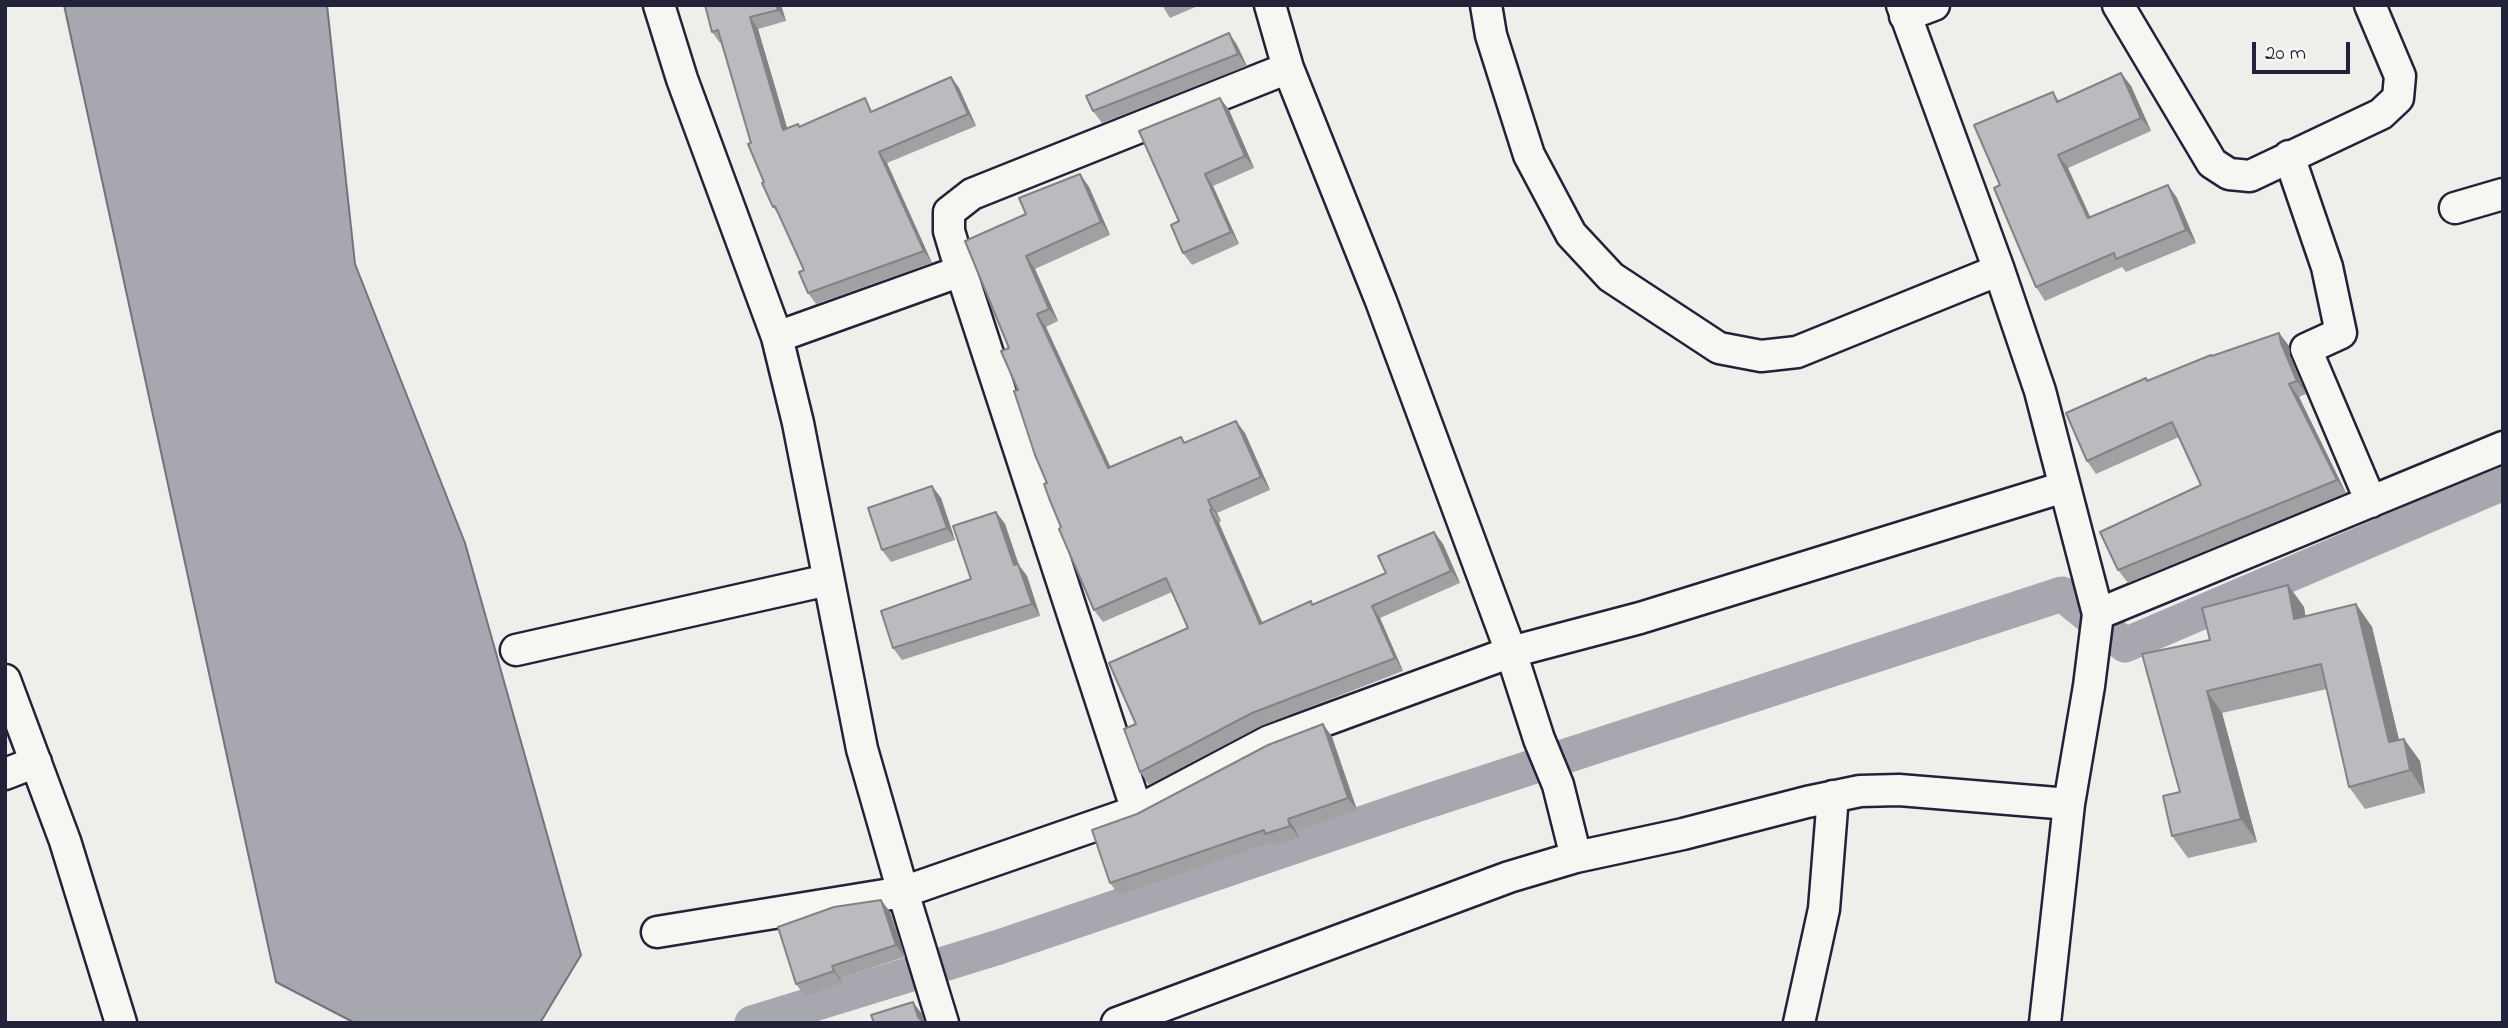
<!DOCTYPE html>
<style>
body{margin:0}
#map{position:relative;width:2508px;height:1028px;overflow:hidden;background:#eeeeeb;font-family:"Indie Flower",sans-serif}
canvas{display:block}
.frame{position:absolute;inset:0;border:7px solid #22223b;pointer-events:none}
.scale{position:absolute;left:2252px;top:42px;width:98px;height:32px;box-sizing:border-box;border:4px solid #22223b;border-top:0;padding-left:9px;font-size:21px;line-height:24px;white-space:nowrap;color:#22223b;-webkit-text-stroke:5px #f6f6f2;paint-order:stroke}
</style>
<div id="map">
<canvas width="2508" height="1028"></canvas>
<div class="frame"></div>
<div class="scale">20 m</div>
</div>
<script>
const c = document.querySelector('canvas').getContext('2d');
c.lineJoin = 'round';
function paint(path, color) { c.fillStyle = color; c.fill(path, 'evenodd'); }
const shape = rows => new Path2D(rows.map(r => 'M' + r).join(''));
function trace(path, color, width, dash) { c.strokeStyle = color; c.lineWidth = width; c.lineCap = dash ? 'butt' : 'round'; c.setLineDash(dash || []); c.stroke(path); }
const water = shape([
 [64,5,327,5,355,264,465,543,581,955,540,1023,355,1023,276,982,64,5]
]);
const canal = shape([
 [752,1023,999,947,1419,804,2062,594,2125,645,2503,483]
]);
const minor = shape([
 [659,5,682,79,777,337,798,423,862,749,903,892,943,1023],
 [1486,5,1491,35,1529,155,1571,234,1611,277,1719,348,1761,356,1797,352,1999,270],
 [1902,5,1999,270,2040,391,2098,614,2089,686,2069,804,2045,1023],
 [2118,5,2212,163,2229,174,2250,176,2381,114,2398,98,2400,76,2370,5],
 [1905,16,1934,5],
 [2289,156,2327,267,2341,333,2306,349,2371,502],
 [2455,208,2503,194],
 [777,337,961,271],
 [2098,614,2503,447],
 [516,650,828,580],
 [5,680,65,841,121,1023],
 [5,774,36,762],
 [1137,811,961,271,949,231,949,212,972,194,1288,68],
 [1576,857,1558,785,1539,739,1511,652,1640,618,2064,487],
 [657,932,903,892,1137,811,1269,741,1511,652,1381,301,1288,68,1270,5],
 [1117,1023,1509,877,1576,857,1683,834,1807,802,1860,791,1899,790,2069,804],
 [1799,1023,1824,909,1833,796]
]);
const wall = shape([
 [705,5,781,5,786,21,758,29,787,128,873,111,951,77,959,88,976,126,887,163,932,263,816,304,808,293,804,270,781,218,773,207,751,143,721,43,720,43,712,32],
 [1162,5,1200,5,1170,18],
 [1229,33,1237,45,1247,66,1102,123,1093,111],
 [2121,73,2131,86,2151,131,2068,168,2090,217,2168,185,2177,198,2196,243,2126,272,2122,267,2045,301,2036,287,2000,185,2053,92,2059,101],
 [1220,98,1229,110,1254,168,1213,186,1239,244,1192,265,1183,253,1179,221],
 [1080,174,1089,187,1110,235,1035,269,1058,321,1046,327,1110,467,1185,443,1245,433,1270,490,1217,513,1221,521,1219,523,1262,622,1313,604,1386,573,1434,532,1443,544,1460,583,1380,618,1403,671,1261,726,1149,785,1140,772,1136,724,1188,628,1172,592,1103,622,1094,610,1061,527,1047,483,1018,390,1009,348,1026,214],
 [2279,333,2289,346,2290,356,2306,394,2299,397,2346,493,2128,583,2118,570,2201,485,2179,437,2096,474,2087,461,2148,381,2212,356],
 [932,486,941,498,955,540,891,562,882,550],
 [996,512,1005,524,1018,564,1027,576,1040,616,902,660,893,648,971,579],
 [2288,585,2304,607,2305,617,2356,604,2372,627,2399,740,2404,739,2420,761,2425,793,2365,809,2349,787,2327,689,2222,713,2257,842,2188,858,2172,836,2210,640],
 [1323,724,1332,737,1357,810,1296,831,1299,838,1274,846,1271,842,1119,895,1110,883,1137,814],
 [881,900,890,912,905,957,840,978,842,983,805,996,796,984]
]);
const shadedWall = shape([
 [776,5,781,5,786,21,778,10],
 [750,17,758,29,791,141,783,130],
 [1229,33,1237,45,1247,66,1238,54],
 [2121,73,2131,86,2151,131,2141,118],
 [951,77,959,88,976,126,968,114],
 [1220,98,1229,110,1254,168,1245,156],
 [879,152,887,163,932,263,924,251],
 [2058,155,2068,168,2097,232,2088,218],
 [1080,174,1089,187,1110,235,1101,222],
 [1205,174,1213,186,1239,244,1231,232],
 [2168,185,2177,198,2196,243,2186,230],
 [1026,256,1035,269,1058,321,1049,309],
 [1037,314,1046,327,1117,481,1108,468],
 [2279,333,2289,346,2290,356,2306,394,2297,381,2281,343],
 [2289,384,2299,397,2346,493,2337,480],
 [1236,421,1245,433,1270,490,1261,477],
 [932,486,941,498,955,540,947,528],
 [1208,500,1217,513,1221,521,1212,509],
 [1210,510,1219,523,1268,636,1260,624],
 [996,512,1005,524,1023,577,1014,565],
 [1434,532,1443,544,1460,583,1451,571],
 [1018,564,1027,576,1040,616,1032,604],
 [2288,585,2304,607,2310,642,2294,619],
 [2356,604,2372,627,2405,765,2389,742],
 [1372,606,1380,618,1403,671,1395,658],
 [2207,691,2222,713,2257,842,2241,819],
 [1323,724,1332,737,1357,810,1348,798],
 [2404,739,2420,761,2425,793,2410,770],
 [1288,819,1296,831,1299,838,1290,826],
 [881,900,890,912,905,957,896,945],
 [832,966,840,978,842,983,834,971],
 [913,1002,922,1014,925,1023,922,1023,918,1017]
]);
const building = shape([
 [705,5,776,5,778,10,750,17,783,130,798,124,799,127,865,98,871,112,951,77,968,114,879,152,924,251,808,293,799,272,804,270,775,206,773,207,762,183,764,182,748,144,751,143,718,30,712,32,705,5],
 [1229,33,1238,54,1093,111,1086,96,1229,33],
 [2121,73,2141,118,2058,155,2088,218,2168,185,2186,230,2116,259,2114,253,2036,287,1994,188,2000,185,1974,125,2053,92,2057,102,2121,73],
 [1220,98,1245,156,1205,174,1231,232,1183,253,1171,225,1179,221,1139,131,1220,98],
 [1080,174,1101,222,1026,256,1049,309,1037,314,1108,468,1181,437,1184,443,1236,421,1261,477,1208,500,1212,509,1210,510,1260,624,1311,601,1312,605,1386,573,1378,556,1434,532,1451,571,1372,606,1395,658,1252,713,1140,772,1124,729,1136,724,1109,663,1188,628,1166,578,1094,610,1059,529,1061,527,1049,498,1044,484,1047,483,1035,455,1014,391,1018,390,1001,351,1009,348,965,241,1026,214,1019,198,1080,174],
 [2279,333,2281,343,2297,381,2289,384,2337,480,2118,570,2100,532,2201,485,2172,422,2087,461,2066,413,2146,378,2147,381,2211,355,2212,356,2279,333],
 [932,486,947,528,882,550,868,508,932,486],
 [996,512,1014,565,1018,564,1032,604,893,648,881,611,971,579,953,526,996,512],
 [2288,585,2294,619,2356,604,2389,742,2404,739,2410,770,2349,787,2321,664,2207,691,2241,819,2172,836,2163,796,2180,792,2142,654,2210,640,2202,608,2288,585],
 [1323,724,1348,798,1288,819,1290,826,1265,834,1264,830,1110,883,1092,830,1137,814,1268,745,1323,724],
 [881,900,896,945,832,966,834,971,796,984,778,927,834,907,881,900],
 [913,1002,918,1017,924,1023,874,1023,871,1015,913,1002]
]);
paint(water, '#a7a7af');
trace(water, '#727281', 2);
trace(canal, '#a7a7af', 35);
trace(minor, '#22223b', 35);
trace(minor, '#f6f6f2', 30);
paint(wall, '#a1a1a4');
paint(shadedWall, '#838386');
paint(building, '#bbbbbf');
trace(building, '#838386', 2);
</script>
